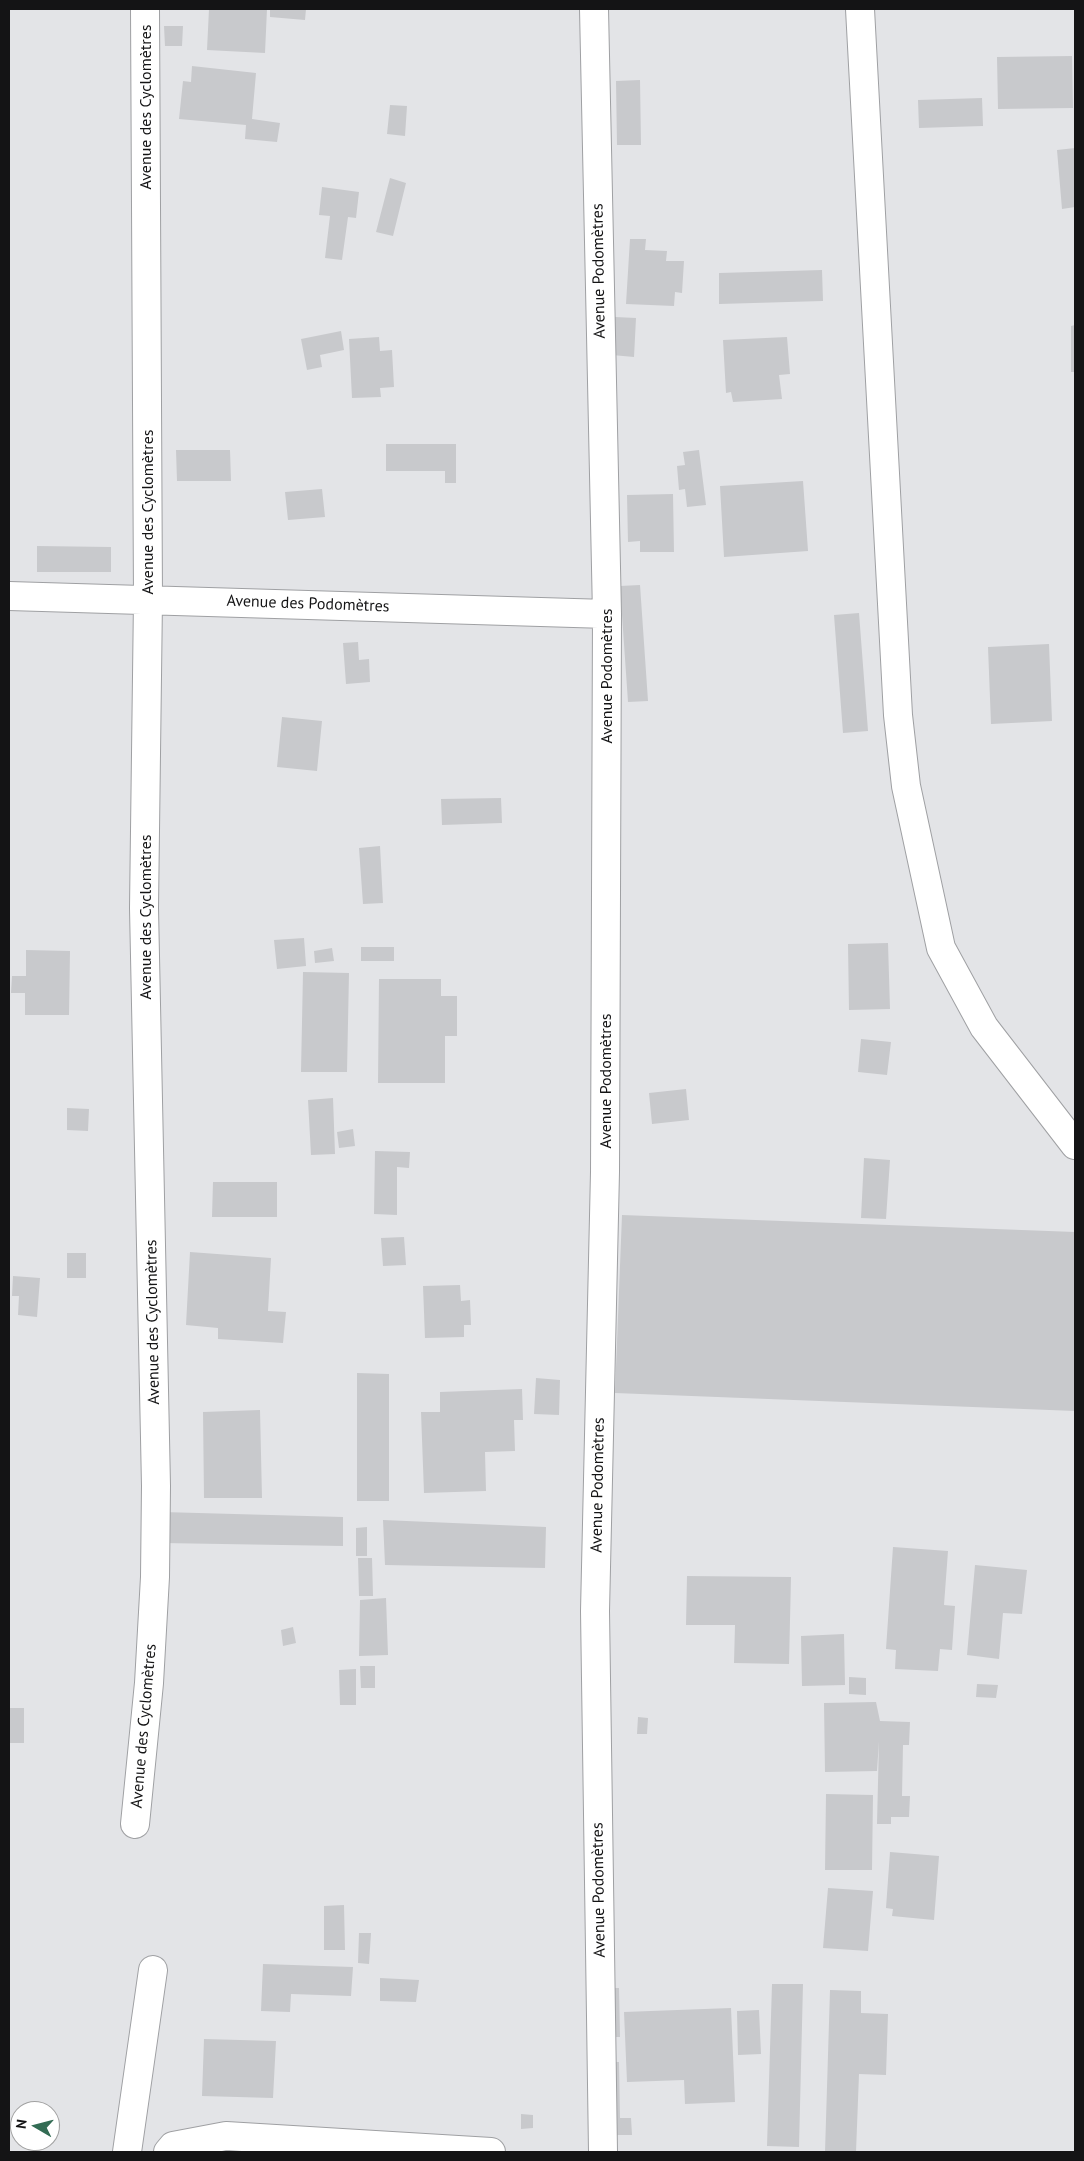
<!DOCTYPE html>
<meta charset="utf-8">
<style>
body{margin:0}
#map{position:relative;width:1084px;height:2161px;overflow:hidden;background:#e3e4e7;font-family:"PT Sans",sans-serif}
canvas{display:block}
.frame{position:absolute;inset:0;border:10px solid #141415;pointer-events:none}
.north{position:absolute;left:10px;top:2101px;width:50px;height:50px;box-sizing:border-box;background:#fff;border:1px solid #a1a1a1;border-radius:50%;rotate:278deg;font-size:14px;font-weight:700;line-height:20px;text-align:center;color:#141415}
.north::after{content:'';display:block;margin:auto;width:18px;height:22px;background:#336c54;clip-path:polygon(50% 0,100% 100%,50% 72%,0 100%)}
</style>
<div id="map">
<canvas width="1084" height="2161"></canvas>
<div class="frame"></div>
<div class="north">N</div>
</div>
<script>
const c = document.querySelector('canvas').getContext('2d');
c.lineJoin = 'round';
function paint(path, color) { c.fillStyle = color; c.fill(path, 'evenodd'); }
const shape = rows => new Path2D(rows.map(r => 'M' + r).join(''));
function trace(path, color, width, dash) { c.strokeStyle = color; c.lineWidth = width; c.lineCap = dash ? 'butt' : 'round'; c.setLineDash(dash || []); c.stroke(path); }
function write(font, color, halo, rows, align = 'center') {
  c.font = font + ' "PT Sans",sans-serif'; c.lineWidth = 4.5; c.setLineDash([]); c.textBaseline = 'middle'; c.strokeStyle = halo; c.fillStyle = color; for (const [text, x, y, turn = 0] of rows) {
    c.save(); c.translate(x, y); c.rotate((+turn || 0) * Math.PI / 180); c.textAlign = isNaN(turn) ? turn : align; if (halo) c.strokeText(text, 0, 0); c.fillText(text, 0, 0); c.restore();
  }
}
const building = shape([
 [209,9,267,9,265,53,207,50],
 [270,9,306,9,305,20,270,17],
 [164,26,183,26,182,46,165,46],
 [1072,56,1073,108,998,109,997,57],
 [192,66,256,73,252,119,280,123,277,142,245,139,246,125,179,119,183,81,191,82],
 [640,80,641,145,617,145,616,81],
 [982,98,983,126,919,128,918,100],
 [390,105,407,106,405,136,387,134],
 [1075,148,1075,207,1062,209,1057,150],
 [390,178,406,183,393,236,376,232],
 [322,187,359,192,356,218,348,217,342,260,325,258,330,216,319,215],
 [630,239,646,239,645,250,667,251,666,261,684,261,682,293,675,292,674,306,626,304],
 [822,270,823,301,719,304,719,273],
 [615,317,636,318,634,357,612,355],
 [1075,325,1075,372,1071,372,1071,326],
 [341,331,344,350,320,355,322,367,307,370,301,339],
 [379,337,380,351,392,350,394,387,380,388,381,397,352,398,349,339],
 [787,337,790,374,779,375,782,399,733,402,731,392,726,393,723,340],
 [386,444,456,444,456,483,445,483,445,471,386,471],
 [176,450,230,450,231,481,177,481],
 [699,450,706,505,687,507,685,489,679,490,677,466,685,465,683,452],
 [803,481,808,551,724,557,720,486],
 [322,489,325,517,288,520,285,492],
 [673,494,674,552,640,552,640,541,628,542,627,495],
 [37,546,111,547,111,572,37,572],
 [640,585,648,701,628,702,620,586],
 [859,613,868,731,843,733,834,615],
 [358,642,359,660,369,659,370,682,346,684,343,643],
 [1049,644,1052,721,991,724,988,647],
 [282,717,322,721,317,771,277,767],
 [501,798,502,823,442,825,441,799],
 [380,846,383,903,363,904,359,848],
 [304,938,306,966,277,969,274,940],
 [888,943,890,1009,849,1010,848,944],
 [361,947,394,947,394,961,361,961],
 [332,948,334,961,315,963,314,951],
 [26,950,70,951,69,1015,25,1015,25,993,11,993,12,976,26,976],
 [303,972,349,973,347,1072,301,1072],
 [379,979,441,979,441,996,457,996,457,1036,445,1036,445,1083,378,1083],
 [861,1039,891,1042,887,1075,858,1072],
 [686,1089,689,1120,652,1124,649,1093],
 [333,1098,335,1154,311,1155,308,1100],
 [67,1108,89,1109,88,1131,67,1130],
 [353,1129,355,1146,339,1148,337,1132],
 [375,1151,410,1152,409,1168,397,1167,397,1215,374,1214],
 [864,1158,890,1160,886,1219,861,1218],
 [213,1182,277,1182,277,1217,212,1217],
 [622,1215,1075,1232,1075,1411,615,1393],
 [404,1237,406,1265,383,1266,381,1238],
 [190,1252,271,1258,268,1311,286,1312,283,1343,218,1339,218,1328,186,1325],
 [67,1253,86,1253,86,1278,67,1278],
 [13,1276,40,1278,37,1317,18,1315,19,1296,12,1296],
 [460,1285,461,1301,470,1300,471,1325,464,1325,464,1337,425,1338,423,1286],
 [357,1373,389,1374,389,1501,357,1501],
 [536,1378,560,1380,559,1415,534,1414],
 [522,1389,523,1420,514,1420,515,1451,485,1452,486,1491,424,1493,421,1412,440,1412,440,1392],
 [260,1410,262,1498,204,1498,203,1412],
 [162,1512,343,1517,343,1546,162,1543],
 [383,1520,546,1527,545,1568,385,1565],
 [367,1527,367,1556,356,1556,356,1528],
 [893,1547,948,1551,944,1605,955,1606,952,1650,940,1649,938,1671,895,1669,896,1650,886,1649],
 [358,1558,372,1558,373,1596,359,1596],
 [975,1565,1027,1570,1022,1614,1003,1613,999,1659,967,1655],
 [687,1576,791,1577,789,1664,734,1663,735,1625,686,1625],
 [386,1598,388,1655,359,1656,360,1600],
 [293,1627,296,1643,283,1646,281,1630],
 [844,1634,845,1685,802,1686,801,1636],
 [360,1666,375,1666,375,1688,361,1688],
 [356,1669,356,1705,340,1705,339,1670],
 [849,1677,866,1678,866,1695,849,1694],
 [977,1684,998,1685,996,1698,976,1697],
 [876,1702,880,1721,910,1722,909,1745,903,1745,902,1796,910,1796,909,1817,891,1817,891,1824,877,1824,879,1741,877,1771,825,1772,824,1703],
 [9,1708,24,1708,24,1743,9,1743],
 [638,1717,648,1718,647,1734,637,1734],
 [826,1794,873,1795,872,1870,825,1870],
 [890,1852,939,1856,934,1920,892,1916,893,1909,886,1908],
 [828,1888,873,1891,868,1951,823,1948],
 [344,1905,345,1950,324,1950,324,1906],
 [359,1933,371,1933,369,1964,358,1963],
 [263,1964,353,1967,351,1996,291,1994,290,2012,261,2011],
 [380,1978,419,1980,416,2002,380,2001],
 [772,1984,803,1984,799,2147,767,2146],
 [603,1988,619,1988,620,2037,604,2037],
 [830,1990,861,1991,861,2013,888,2014,886,2075,859,2074,856,2152,825,2152],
 [731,2008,735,2102,685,2104,684,2080,627,2082,624,2012],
 [759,2010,761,2054,738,2055,737,2011],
 [204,2039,276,2041,273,2098,202,2096],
 [604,2062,619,2062,620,2118,631,2118,632,2135,604,2135],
 [521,2114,533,2115,533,2128,521,2129]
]);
const minor = shape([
 [594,9,607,614,605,1172,595,1611,603,2152],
 [860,9,898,715,906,786,941,948,984,1027,1075,1145],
 [9,596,607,614],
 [135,1824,149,1683,155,1577,156,1486,144,908,148,599,145,9],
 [127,2152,153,1970],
 [168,2152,173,2146,226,2136,491,2152]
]);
const streetNames = [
 ["Avenue des Cyclomètres",146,107,-90],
 ["Avenue Podomètres",599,271,-91],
 ["Avenue des Cyclomètres",148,512,-90],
 ["Avenue des Podomètres",308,604,2],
 ["Avenue Podomètres",607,676,-90],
 ["Avenue des Cyclomètres",146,917,-90],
 ["Avenue Podomètres",606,1081,-90],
 ["Avenue des Cyclomètres",153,1322,-91],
 ["Avenue Podomètres",598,1485,-89],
 ["Avenue des Cyclomètres",144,1726,-85],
 ["Avenue Podomètres",599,1890,-91]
];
paint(building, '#c8c9cc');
trace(minor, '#9fa0a3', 30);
trace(minor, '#fff', 28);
write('16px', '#141415', '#fff', streetNames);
</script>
